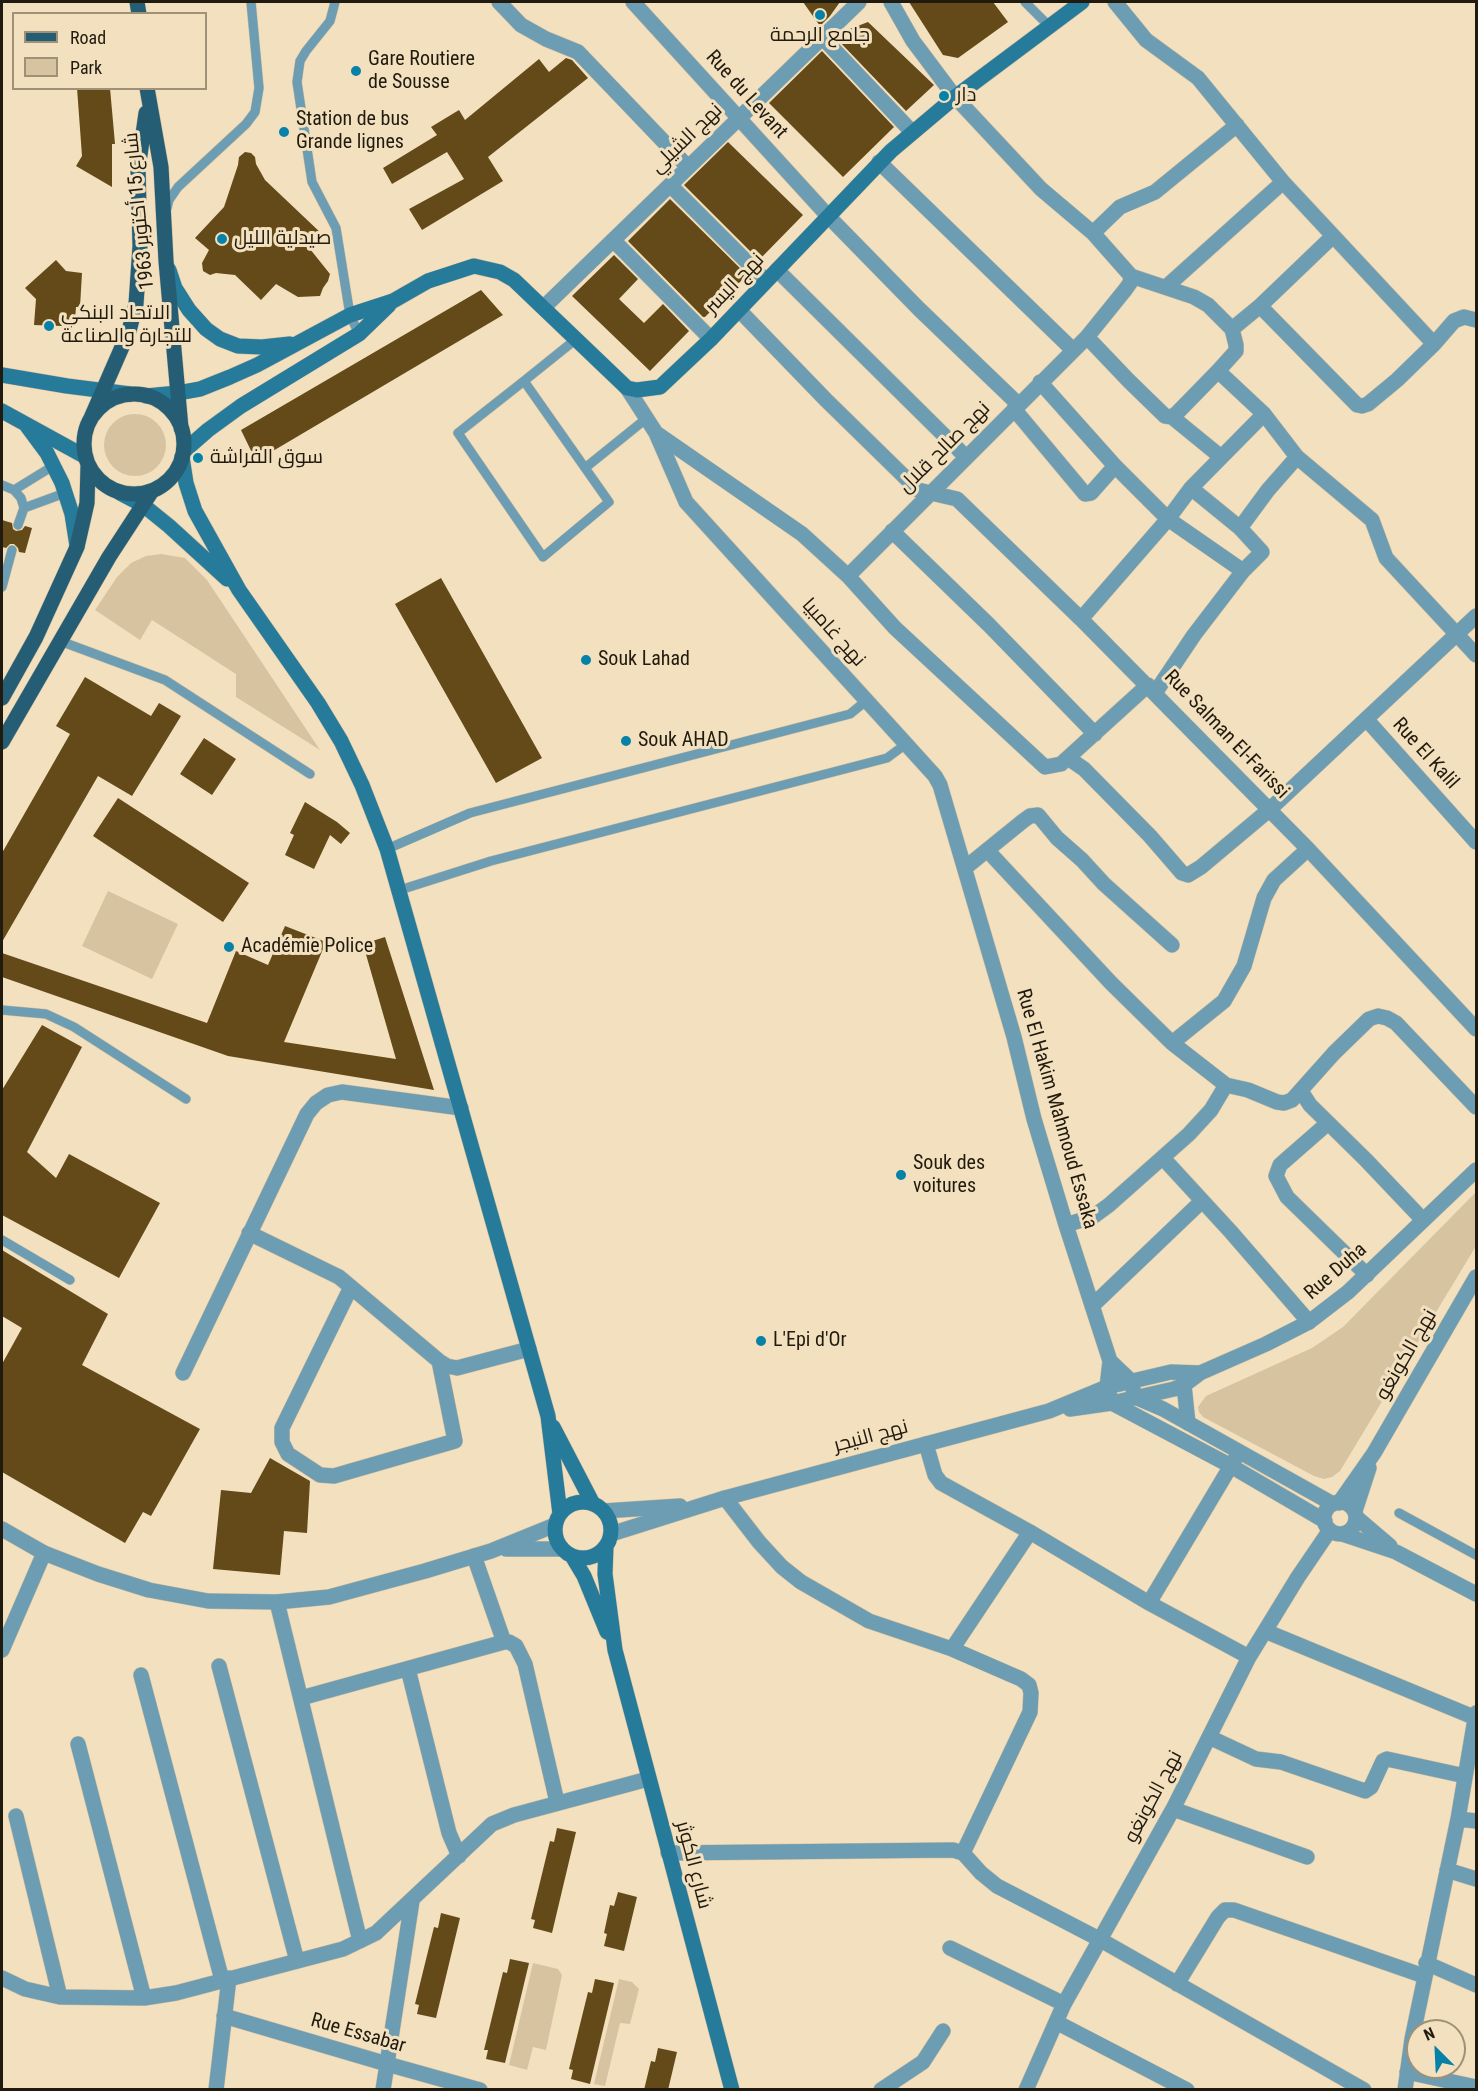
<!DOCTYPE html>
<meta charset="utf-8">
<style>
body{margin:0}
#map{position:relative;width:1478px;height:2091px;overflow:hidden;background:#f2e0bf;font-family:"Roboto Condensed",sans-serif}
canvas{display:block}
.frame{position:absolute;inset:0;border:3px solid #211a0e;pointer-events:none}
.legend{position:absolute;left:12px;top:12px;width:195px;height:78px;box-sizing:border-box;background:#f2e0bf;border:2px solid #9e9178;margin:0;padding:8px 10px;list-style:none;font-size:18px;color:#211a0e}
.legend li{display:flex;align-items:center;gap:12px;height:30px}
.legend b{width:30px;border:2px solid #9e9178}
.north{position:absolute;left:1406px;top:2019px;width:60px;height:60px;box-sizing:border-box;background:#f2e0bf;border:2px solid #9e9178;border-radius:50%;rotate:336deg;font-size:16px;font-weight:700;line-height:24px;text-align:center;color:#211a0e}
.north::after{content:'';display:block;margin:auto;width:21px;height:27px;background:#0681a7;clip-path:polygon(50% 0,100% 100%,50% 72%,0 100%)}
</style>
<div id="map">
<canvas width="1478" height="2091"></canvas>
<div class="frame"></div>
<ul class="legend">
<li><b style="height:8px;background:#255e74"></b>Road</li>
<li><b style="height:16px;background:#d7c3a0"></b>Park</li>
</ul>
<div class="north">N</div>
</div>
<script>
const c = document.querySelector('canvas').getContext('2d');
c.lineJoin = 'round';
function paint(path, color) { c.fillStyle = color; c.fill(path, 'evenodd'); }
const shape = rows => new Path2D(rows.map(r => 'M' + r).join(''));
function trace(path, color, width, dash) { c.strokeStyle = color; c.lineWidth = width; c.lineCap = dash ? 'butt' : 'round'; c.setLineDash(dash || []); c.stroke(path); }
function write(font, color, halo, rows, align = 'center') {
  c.font = font + ' "Roboto Condensed",Cairo,sans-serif'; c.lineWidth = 6; c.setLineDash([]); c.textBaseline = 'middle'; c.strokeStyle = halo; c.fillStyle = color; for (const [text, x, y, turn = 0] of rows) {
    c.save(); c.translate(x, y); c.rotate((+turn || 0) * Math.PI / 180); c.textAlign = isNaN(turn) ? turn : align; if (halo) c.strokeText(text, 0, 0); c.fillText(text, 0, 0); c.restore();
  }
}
const green = shape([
 '104 445a31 31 0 1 1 62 0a31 31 0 1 1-62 0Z',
 [161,554,185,558,207,580,320,750,236,697,236,674,152,620,140,640,95,610,117,577,131,563,146,556],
 [108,891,178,924,152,979,82,946],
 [1476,1192,1476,1246,1340,1471,1332,1477,1324,1479,1314,1476,1203,1417,1199,1412,1198,1407,1206,1396,1312,1348,1343,1327],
 [533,1963,558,1969,562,1975,546,2050,533,2047,527,2070,509,2065],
 [619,1979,632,1982,639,1989,630,2024,620,2023,605,2086,594,2084]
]);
const building = shape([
 [803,2,840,2,830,16,820,26],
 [909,2,993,2,1008,22,958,58,943,55],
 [868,22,934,85,906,111,836,38,842,32],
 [822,51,894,127,843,177,769,103],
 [566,58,572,60,588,78,488,157,503,181,422,230,409,209,464,179,447,152,392,184,383,168,437,135,431,127,459,110,465,120,539,59,549,72],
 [77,88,110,88,115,144,112,144,112,187,76,166,82,156],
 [728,142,803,215,759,260,684,185],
 [245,152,251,153,255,157,256,164,265,180,323,235,310,249,330,274,328,281,323,288,320,296,298,297,276,284,261,300,235,275,216,273,210,275,203,271,202,263,209,250,195,238,224,207,238,165,239,157],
 [670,199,747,275,705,317,703,317,628,241],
 [614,255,638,279,619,299,644,323,663,304,689,331,650,371,572,296],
 [56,260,66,271,82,273,80,307,76,307,75,320,63,319,62,326,34,325,36,299,25,288],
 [481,290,503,315,256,461,241,430],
 [2,520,12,523,13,529,16,531,22,530,25,526,32,528,25,553,19,552,18,548,14,544,10,544,6,548,2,547],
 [441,578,542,758,496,783,395,604],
 [85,677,151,716,159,703,181,716,132,796,98,776,2,942,2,853,70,734,56,726],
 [204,738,236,759,212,795,180,774],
 [118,798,249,883,223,922,93,836],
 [305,802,337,822,350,833,341,844,330,835,314,869,285,855,294,835,290,833],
 [285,926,326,942,284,1042,396,1059,363,944,385,937,434,1090,228,1056,2,977,2,953,207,1023,236,951,268,965],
 [42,1025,82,1047,27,1152,56,1178,69,1154,160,1203,119,1278,2,1215,2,1090],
 [2,1250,108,1314,82,1365,200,1429,151,1516,143,1512,125,1543,2,1472,2,1364,22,1328,2,1316],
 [270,1458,310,1481,307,1533,284,1531,280,1575,213,1569,221,1490,251,1493],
 [557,1828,576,1832,552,1933,533,1928,535,1920,531,1919,550,1841,554,1842],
 [618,1892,637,1897,624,1951,604,1946,607,1934,604,1933,610,1905,614,1906],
 [441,1913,460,1918,436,2018,417,2014,419,2005,415,2004,434,1927,438,1928],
 [510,1959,529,1963,505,2063,486,2059,488,2050,484,2050,503,1972,507,1973],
 [595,1979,614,1983,590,2084,571,2079,573,2070,569,2069,588,1992,592,1993],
 [658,2048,677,2052,668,2090,644,2090,651,2061,655,2062]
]);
const service = shape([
 [335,2,330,21,306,51,300,61,297,82,312,182,336,228,350,315,359,334],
 [1025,2,1049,26],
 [167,208,169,200,178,187,246,124,255,112,259,88,251,2],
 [524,381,609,502,543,557,458,433,524,381,575,340],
 [585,468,647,418],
 [2,485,14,490,21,498,24,508,18,525],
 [14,490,53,466],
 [24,508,65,493],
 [2,587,12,550],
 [60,641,165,680,310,774],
 [387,849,470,813,850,714,866,701],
 [400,890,491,861,887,758,906,744],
 [2,1010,46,1014,74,1027,186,1099],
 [2,1240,70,1280],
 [1399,1513,1476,1555]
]);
const minor = shape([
 [499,2,521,25,546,39,578,52,688,167],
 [633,2,828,216,919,309,1018,404],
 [1115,2,1146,40,1198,78,1283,182,1434,344],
 [822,37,912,132],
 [879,162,1073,350],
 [670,185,766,281],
 [1093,233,1120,207,1155,192,1237,125],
 [613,240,711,339],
 [777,270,966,457],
 [1131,276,1194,297,1208,305,1232,329,1236,345,1236,351,1218,371,1264,414,1297,457,1372,520,1386,558,1476,655],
 [1166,287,1283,182],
 [1260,306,1357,405,1362,406,1368,404,1397,380,1434,344,1454,321,1464,317,1476,320],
 [544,307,859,2],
 [739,310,826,400,918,490,957,499,1081,619,1308,849,1476,1029],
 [1232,329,1260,306,1332,237],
 [1087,337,1129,381,1165,416,1172,417,1177,413,1218,371],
 [1040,382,1115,466],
 [627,388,656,433,686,502,906,744,935,776,940,785,1014,1037,1034,1119,1066,1225,1110,1361,1107,1387,1112,1403,1231,1466,1325,1521],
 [1014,409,1085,494,1091,493,1115,466,1168,519,1243,571],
 [1172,417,1221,457],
 [656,433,802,534,848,576,895,628,1045,767,1061,764,1148,685],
 [1240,528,1268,490,1297,457],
 [892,531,989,625,1095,734],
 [848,576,1087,337,1125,290,1130,283,1131,276,1093,233,1041,189,955,97,913,41,891,2],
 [1081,619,1168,519,1191,488,1264,414],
 [1155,693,1194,635,1243,571,1262,552,1240,528,1191,488],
 [1367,720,1476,842],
 [1068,758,1084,769,1150,836,1182,873,1188,875,1201,867,1269,810,1476,616],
 [987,850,1111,983,1172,1043,1226,1085,1248,1090,1277,1102,1284,1103,1292,1100,1334,1053,1369,1019,1378,1016,1387,1018,1396,1023,1476,1107],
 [965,868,1023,821,1030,816,1038,815,1057,838,1082,860,1104,884,1172,945],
 [1172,1043,1224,1001,1244,966,1264,898,1274,880,1308,849],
 [1301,1091,1310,1105,1366,1160,1423,1220],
 [1328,1123,1280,1165,1276,1176,1287,1197,1367,1275],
 [1163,1158,1231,1232,1309,1322],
 [1066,1225,1094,1216,1109,1205,1189,1134,1211,1110,1226,1085],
 [249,1233,339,1277,439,1361,447,1366,457,1368,529,1349],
 [351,1287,282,1428,282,1442,288,1454,320,1475,334,1476,455,1441,439,1361],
 [1092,1306,1202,1201],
 [1110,1361,1131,1381,1135,1397,1163,1409,1333,1504],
 [183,1373,307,1114,316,1103,328,1095,342,1092,461,1108],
 [926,1444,935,1475,941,1483,1030,1532,1149,1603,1249,1657],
 [725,1498,759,1542,782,1567,801,1582,869,1621,952,1649,1021,1679,1029,1685,1031,1693,1030,1712,963,1853],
 '1324 1518a16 16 0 1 1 32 0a16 16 0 1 1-32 0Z',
 [1339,1503,1374,1453,1476,1277],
 [1355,1511,1369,1468],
 [1356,1517,1390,1546],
 [1342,1534,1396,1552,1476,1594],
 [277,1602,360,1941],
 [1149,1603,1235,1459],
 [1265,1631,1476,1718],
 [504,1642,509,1642,516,1646,525,1664,557,1802],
 [952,1649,1030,1532],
 [2,1650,44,1553],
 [219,1666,297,1961],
 [408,1669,449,1833,459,1856],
 [141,1675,222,1980],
 [301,1698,504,1642,474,1556],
 [1209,1737,1256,1759,1281,1762,1365,1791,1371,1787,1383,1761,1387,1759,1465,1776],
 [78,1744,144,1998],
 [1173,1809,1307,1857],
 [16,1816,60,1997],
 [1458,1819,1476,1821],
 [668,1853,953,1850,963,1853,981,1873,997,1886,1099,1939,1364,2090],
 [1447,1870,1476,1879],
 [950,1948,1064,2004],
 [1426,1963,1476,1985],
 [2,1978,25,1989,60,1997,144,1998,176,1993,343,1949,376,1933,492,1824,514,1815,648,1779],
 [1177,1984,1218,1917,1225,1910,1234,1910,1424,1976],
 [224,2016,387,2064,480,2090],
 [1056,2022,1187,2090],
 [1407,2072,1476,2087],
 [216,2090,229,1978],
 [383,2090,412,1901],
 [881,2090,923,2062,943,2031],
 [1026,2090,1064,2004,1173,1809,1249,1657,1298,1577,1330,1530],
 [1405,2090,1412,2039,1458,1819,1476,1713]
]);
const tertiary = shape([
 [1184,1385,1188,1423],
 [1070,1409,1112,1403,1174,1389,1184,1385,1200,1373,1266,1344,1309,1322,1348,1292,1476,1170],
 [604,1511,680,1506],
 [2,1529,44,1553,98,1574,149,1590,208,1601,277,1602,329,1597,425,1571,491,1551,555,1525],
 [611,1534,725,1498,1049,1411,1107,1387,1171,1372,1200,1373],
 [506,1549,562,1549]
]);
const secondary = shape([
 [169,270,175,288,189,310,206,329,220,339,238,346,262,347,290,344],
 [2,375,67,386,130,394],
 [146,396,178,393,200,389,230,377,257,365,350,315,393,301,428,281,474,266,500,272,514,280,627,388,637,390,660,387,711,339,891,151,955,97,1082,2],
 [2,411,84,456],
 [27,426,47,453,62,483,72,514,77,546],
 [184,451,208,430,241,406,359,334,389,305],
 [182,457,186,483,195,511,239,590,318,703,341,741,362,785,387,849,548,1416,560,1514],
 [120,493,143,505,169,526,227,579],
 [553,1427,593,1504],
 '555 1530a28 28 0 1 1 56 0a28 28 0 1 1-56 0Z',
 [606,1546,605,1574,615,1650,732,2090],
 [572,1556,584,1576,607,1632]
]);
const primary = shape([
 [137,2,139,14],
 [147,88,161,167,166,261,181,428],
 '84 444a50 50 0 1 1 100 0a50 50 0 1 1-100 0Z',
 [91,418,129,331,136,304,140,246,138,169,146,113],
 [2,698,36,637,77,547,87,503,88,466],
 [2,742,109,557,152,491]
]);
const markers = [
 [820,15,6,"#0681a7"],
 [356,71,6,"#0681a7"],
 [944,96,6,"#0681a7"],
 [284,132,6,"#0681a7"],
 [222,239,6,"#0681a7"],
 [49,326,6,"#0681a7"],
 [198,458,6,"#0681a7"],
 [586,660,6,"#0681a7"],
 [626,741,6,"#0681a7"],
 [229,947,6,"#0681a7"],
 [901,1175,6,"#0681a7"],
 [761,1341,6,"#0681a7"]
];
const poiNames = [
 ["جامع الرحمة",820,36,"center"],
 ["Gare Routiere",368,60],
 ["de Sousse",368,83],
 ["دار",956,96],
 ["Station de bus",296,120],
 ["Grande lignes",296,143],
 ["صيدلية الليل",234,239],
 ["الاتحاد البنكي",61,314],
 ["للتجارة والصناعة",61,337],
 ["سوق الفراشة",210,458],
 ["Souk Lahad",598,660],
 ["Souk AHAD",638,741],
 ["Académie Police",241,947],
 ["Souk des",913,1164],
 ["voitures",913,1187],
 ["L'Epi d'Or",773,1341]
];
const streetNames = [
 ["Rue du Levant",746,95,48],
 ["نهج الشيلي",687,139,-44],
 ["شارع 15 أكتوبر 1963",140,211,-96],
 ["نهج اليسر",735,284,-46],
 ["نهج صالح قلال",945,448,-45],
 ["نهج غامبيا",833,633,48],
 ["Rue Salman El-Farissi",1226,735,46],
 ["Rue El Kalil",1425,754,48],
 ["Rue El Hakim Mahmoud Essaka",1056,1109,74],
 ["Rue Duha",1336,1272,-41],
 ["نهج الكونغو",1407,1355,-60],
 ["نهج النيجر",871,1437,-15],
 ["نهج الكونغو",1154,1797,-62],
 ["شارع الكوثر",693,1865,75],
 ["Rue Essabar",358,2034,16]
];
paint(green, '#d7c3a0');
paint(building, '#644a18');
trace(service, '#ccbc9f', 10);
trace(minor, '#ccbc9f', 16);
trace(tertiary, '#ccbc9f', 16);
trace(secondary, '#ccbc9f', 16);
trace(primary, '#ccbc9f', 16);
trace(service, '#6d9db2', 9);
trace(minor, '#6d9db2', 15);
trace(tertiary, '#6d9db2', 15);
trace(secondary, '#267a9a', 15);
trace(primary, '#255e74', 15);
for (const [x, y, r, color] of markers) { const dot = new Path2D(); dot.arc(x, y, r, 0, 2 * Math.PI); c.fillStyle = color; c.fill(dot); trace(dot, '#f2e0bf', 2); }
write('20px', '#211a0e', '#f2e0bf', poiNames, 'left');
write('20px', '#211a0e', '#f2e0bf', streetNames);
</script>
